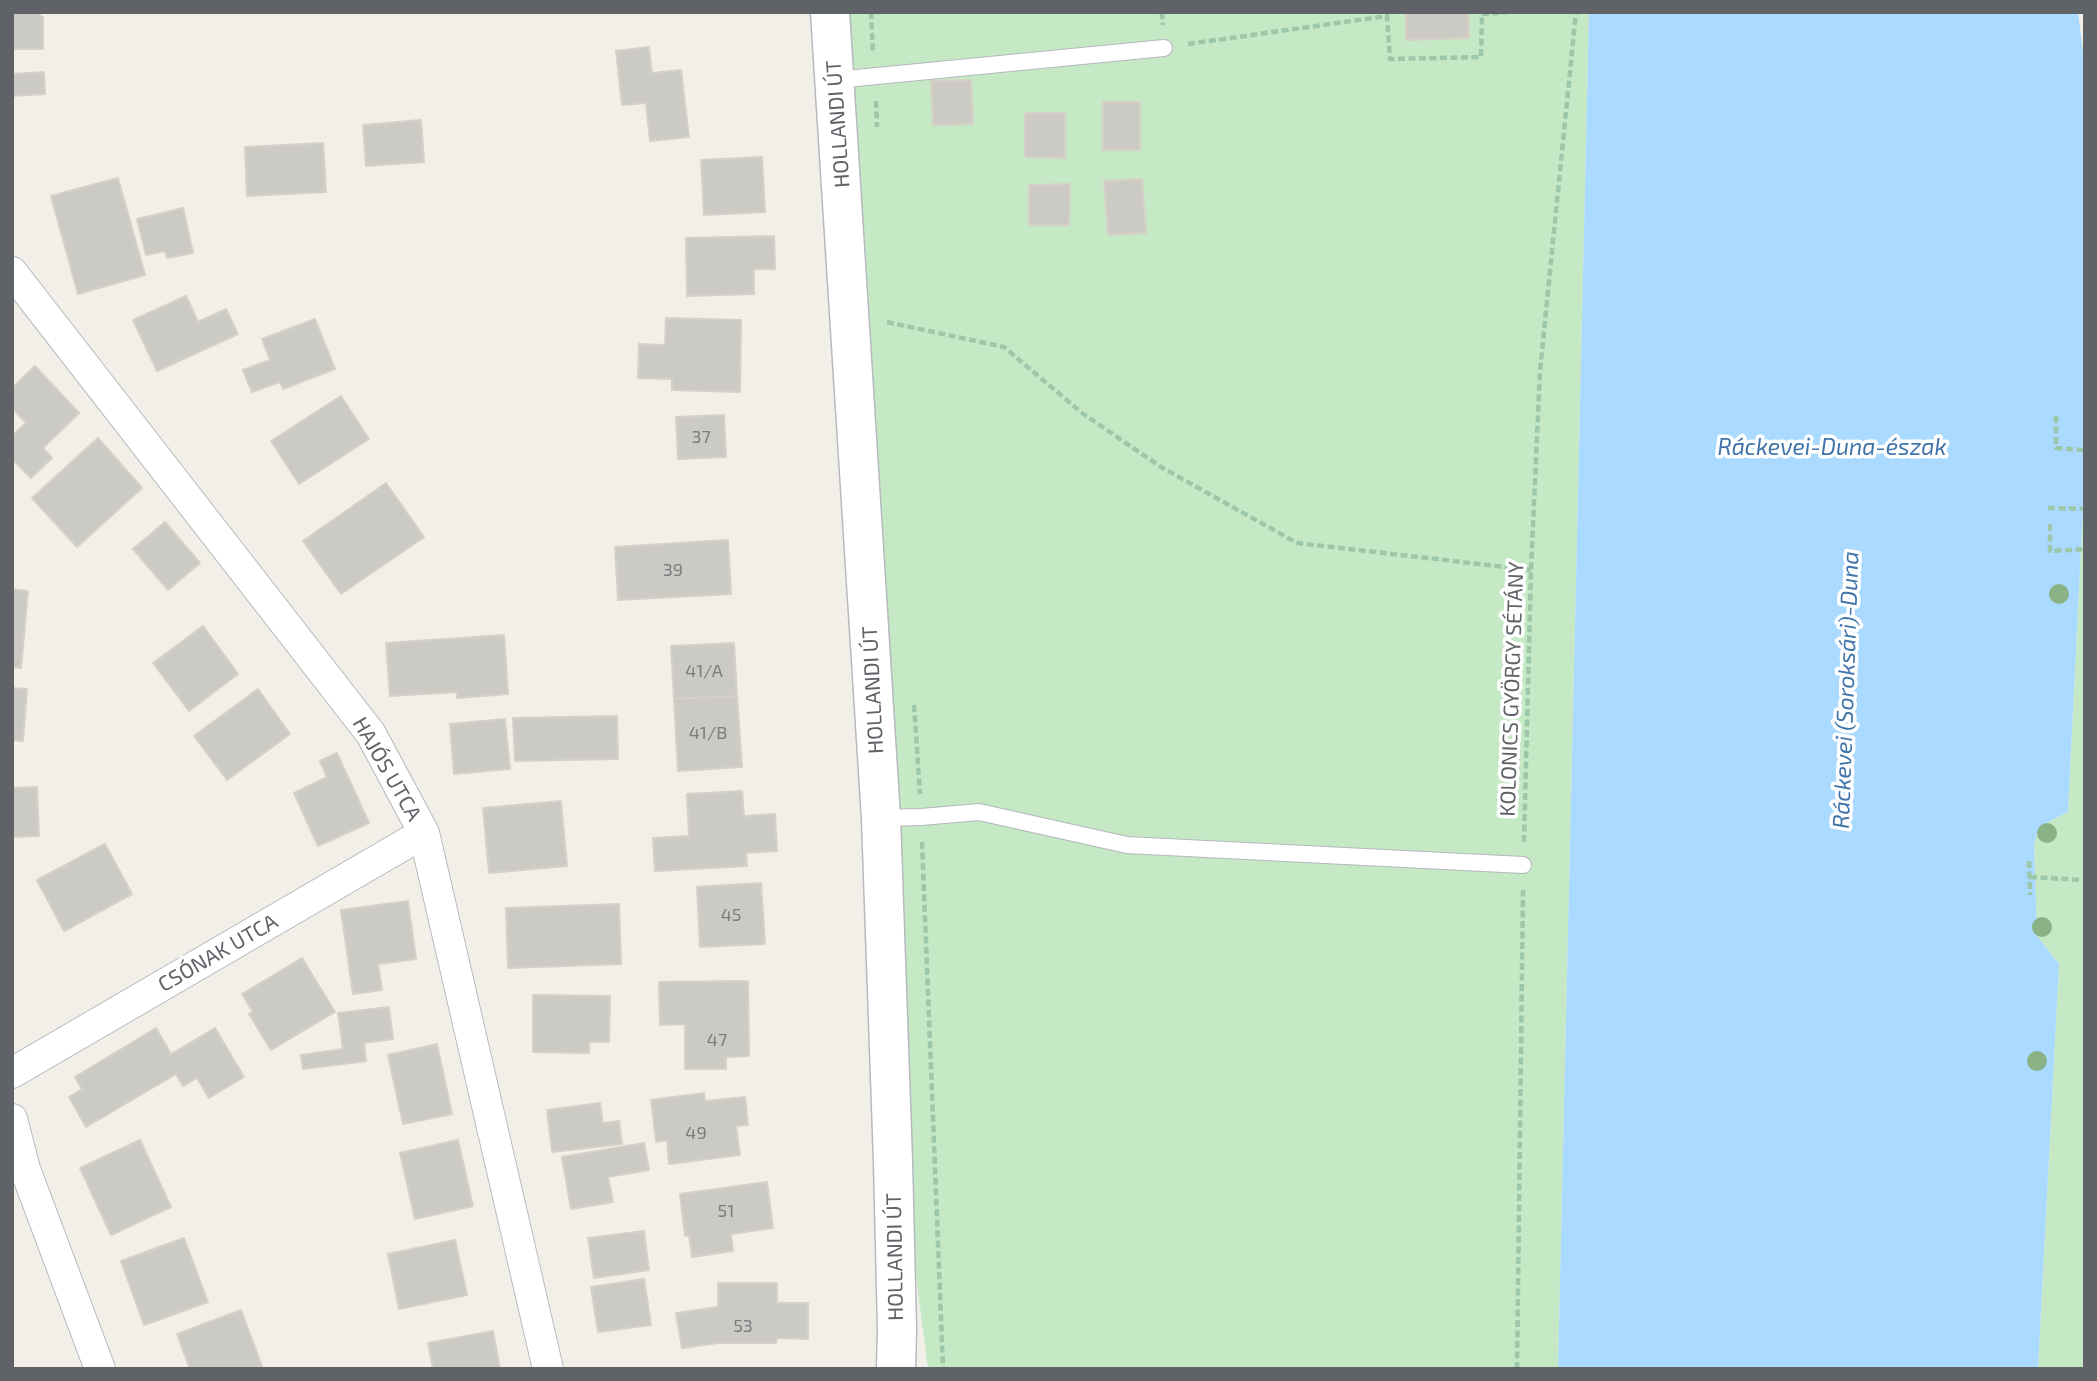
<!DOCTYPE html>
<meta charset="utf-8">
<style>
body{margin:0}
#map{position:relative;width:2097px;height:1381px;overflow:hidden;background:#f1efe8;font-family:"Exo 2",sans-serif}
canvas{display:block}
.frame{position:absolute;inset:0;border:14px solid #5f6368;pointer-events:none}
</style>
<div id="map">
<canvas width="2097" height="1381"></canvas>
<div class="frame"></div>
</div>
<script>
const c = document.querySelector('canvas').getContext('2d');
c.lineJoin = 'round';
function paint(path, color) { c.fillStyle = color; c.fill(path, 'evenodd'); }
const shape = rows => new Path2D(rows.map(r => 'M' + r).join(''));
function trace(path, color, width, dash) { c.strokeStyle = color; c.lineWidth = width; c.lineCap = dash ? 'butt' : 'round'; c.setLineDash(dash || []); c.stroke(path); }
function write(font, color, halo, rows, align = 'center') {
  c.font = font + ' "Exo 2",sans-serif'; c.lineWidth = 7; c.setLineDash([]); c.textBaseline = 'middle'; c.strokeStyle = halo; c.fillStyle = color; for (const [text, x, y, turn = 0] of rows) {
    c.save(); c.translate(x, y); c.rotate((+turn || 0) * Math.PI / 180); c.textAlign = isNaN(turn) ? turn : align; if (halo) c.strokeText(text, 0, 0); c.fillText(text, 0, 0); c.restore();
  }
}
const green = shape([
 [813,12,1589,12,1558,1369,928,1369,914,1259],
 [2085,467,2085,1369,2038,1369,2059,964,2037,936,2034,844,2039,827,2068,812]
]);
const water = shape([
 [1589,12,2078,12,2085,69,2085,467,2068,812,2039,827,2034,844,2037,936,2059,964,2038,1369,1558,1369]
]);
const building = shape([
 [12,12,40,12,40,16,43,17,43,49,12,49,12,12],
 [1468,12,1469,38,1406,40,1406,13,1468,12],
 [649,47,652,73,681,70,689,137,650,141,646,103,622,105,616,51,649,47],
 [44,72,45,94,12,96,12,74,44,72],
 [971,80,973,124,933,125,931,81,971,80],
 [1103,102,1140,102,1140,150,1103,150,1103,102],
 [1025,113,1065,113,1065,158,1025,157,1025,113],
 [421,120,424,162,366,166,363,125,421,120],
 [323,143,326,192,247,196,245,147,323,143],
 [762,157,765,212,704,215,701,160,762,157],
 [118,178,145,275,78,294,51,196,118,178],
 [1142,179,1146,233,1108,235,1104,181,1142,179],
 [1070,184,1069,225,1029,225,1029,185,1070,184],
 [183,208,193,253,167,258,165,251,146,255,137,219,183,208],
 [774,236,775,269,754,269,754,294,687,296,686,238,774,236],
 [186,296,198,322,226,309,238,334,157,371,133,320,186,296],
 [666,318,741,320,740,392,672,390,672,379,638,378,639,344,665,345,666,318],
 [315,319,335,369,283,389,280,382,252,392,243,370,270,360,262,339,315,319],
 [35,366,79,413,43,448,52,458,31,478,12,459,12,436,26,423,12,408,12,388,35,366],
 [341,396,369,439,299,484,271,441,341,396],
 [724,415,726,457,678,459,676,417,724,415],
 [98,438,142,488,77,547,32,498,98,438],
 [386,483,424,537,341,594,303,541,386,483],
 [165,522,200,563,168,590,133,549,165,522],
 [728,540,731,594,618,600,615,547,728,540],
 [12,589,28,591,21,668,12,667,12,589],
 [203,626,238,674,189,711,153,663,203,626],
 [504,635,508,694,457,698,457,692,390,696,386,643,504,635],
 [734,643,737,696,674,699,671,646,734,643],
 [12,688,27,689,23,741,12,740,12,688],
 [258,689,290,734,227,780,194,736,258,689],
 [737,696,742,767,678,771,674,699,737,696],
 [617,716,618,759,515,761,513,718,617,716],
 [505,719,510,769,454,774,450,724,505,719],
 [337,753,369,823,318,846,294,793,327,777,320,761,337,753],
 [37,787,39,836,12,837,12,788,37,787],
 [742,791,744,816,775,814,777,851,746,853,747,866,655,871,653,838,689,836,687,794,742,791],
 [561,801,567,866,489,873,483,808,561,801],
 [105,844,132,894,64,931,37,880,105,844],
 [761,883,765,944,700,947,697,887,761,883],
 [408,901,416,959,378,964,382,990,353,994,341,910,408,901],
 [619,904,621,964,508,968,506,908,619,904],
 [302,958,335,1012,271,1050,249,1014,253,1012,242,994,302,958],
 [748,981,749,1056,726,1057,726,1069,685,1069,685,1024,660,1025,659,982,748,981],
 [533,995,610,996,609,1042,589,1042,589,1053,533,1052,533,995],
 [389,1007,393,1039,364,1043,366,1061,303,1069,301,1055,343,1049,338,1013,389,1007],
 [156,1028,171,1054,215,1028,244,1077,209,1098,197,1078,183,1086,176,1074,86,1127,69,1097,82,1089,75,1077,156,1028],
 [437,1044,452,1114,403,1124,388,1055,437,1044],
 [704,1093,705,1101,745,1097,748,1125,736,1126,740,1155,669,1164,667,1140,656,1142,651,1100,704,1093],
 [600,1103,603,1123,619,1121,622,1144,552,1152,547,1110,600,1103],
 [140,1140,171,1207,111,1235,80,1168,140,1140],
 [458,1140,473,1206,415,1219,400,1153,458,1140],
 [644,1143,649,1170,608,1177,613,1202,571,1209,562,1157,644,1143],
 [767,1182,773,1228,731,1234,733,1251,692,1257,689,1235,685,1236,680,1194,767,1182],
 [644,1231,649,1270,594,1278,588,1238,644,1231],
 [184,1238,208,1302,144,1325,121,1261,184,1238],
 [455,1240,467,1295,399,1309,388,1254,455,1240],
 [644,1279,651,1325,598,1332,591,1287,644,1279],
 [718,1283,777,1283,777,1303,808,1303,808,1339,777,1338,776,1343,718,1343,682,1348,676,1313,718,1307,718,1283],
 [241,1310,262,1366,253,1369,190,1369,177,1334,241,1310],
 [493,1331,500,1369,433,1369,428,1343,493,1331]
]);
const path = shape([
 [871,12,873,54],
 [1162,12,1163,25],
 [1188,44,1387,16,1390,59,1481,57,1482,14,1508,12],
 [876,101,877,127],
 [887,322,1004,347,1082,413,1161,467,1297,543,1531,570],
 [2056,416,2056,448,2085,450],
 [2048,508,2085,509],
 [2050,524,2050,551,2085,549],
 [914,705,920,794],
 [922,842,943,1369],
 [1524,842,1531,570,1540,371,1576,12],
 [2029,861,2030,895],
 [2030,877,2081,880],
 [1517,1369,1523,890]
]);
const lane = shape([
 [836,80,1164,48],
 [881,818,921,817,979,812,1127,845,1523,865]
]);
const street = shape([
 [12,272,371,734,424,833,548,1369],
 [12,1073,424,833],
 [12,1119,25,1169,100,1369]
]);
const secondary = shape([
 [830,12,881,818,893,1162,897,1329,896,1369]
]);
const trees = [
 [2059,594],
 [2047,833],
 [2042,927],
 [2037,1061]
];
const numberNames = [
 ["37",701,437],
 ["39",673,570],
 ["41/A",704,671],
 ["41/B",708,733],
 ["45",731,915],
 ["47",717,1040],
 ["49",696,1133],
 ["51",726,1211],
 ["53",743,1326]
];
const streetNames = [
 ["HOLLANDI ÚT",838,124,-94],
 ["KOLONICS GYÖRGY SÉTÁNY",1512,689,-88],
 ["HOLLANDI ÚT",873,690,-93],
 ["HAJÓS UTCA",387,769,60],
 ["CSÓNAK UTCA",218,953,-30],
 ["HOLLANDI ÚT",895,1257,-91]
];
const waterNames = [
 ["Ráckevei-Duna-észak",1832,447],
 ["Ráckevei (Soroksári)-Duna",1846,690,-88]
];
paint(green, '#c5e8c5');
paint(water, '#aadaff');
paint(building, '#cccac5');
trace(building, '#d6d1c6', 2);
trace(lane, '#b5b8bc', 18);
trace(street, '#b5b8bc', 32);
trace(secondary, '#b6babf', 41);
trace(path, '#9cc7a9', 4.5, [7, 3.5]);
trace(lane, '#fff', 16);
trace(street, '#fff', 30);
trace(secondary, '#fff', 38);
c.fillStyle = '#89b387';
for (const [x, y] of trees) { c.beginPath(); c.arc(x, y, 10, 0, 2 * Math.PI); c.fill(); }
write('18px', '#7a7d7f', null, numberNames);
write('21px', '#5f6368', '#fff', streetNames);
write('italic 23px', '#4174aa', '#fff', waterNames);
</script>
